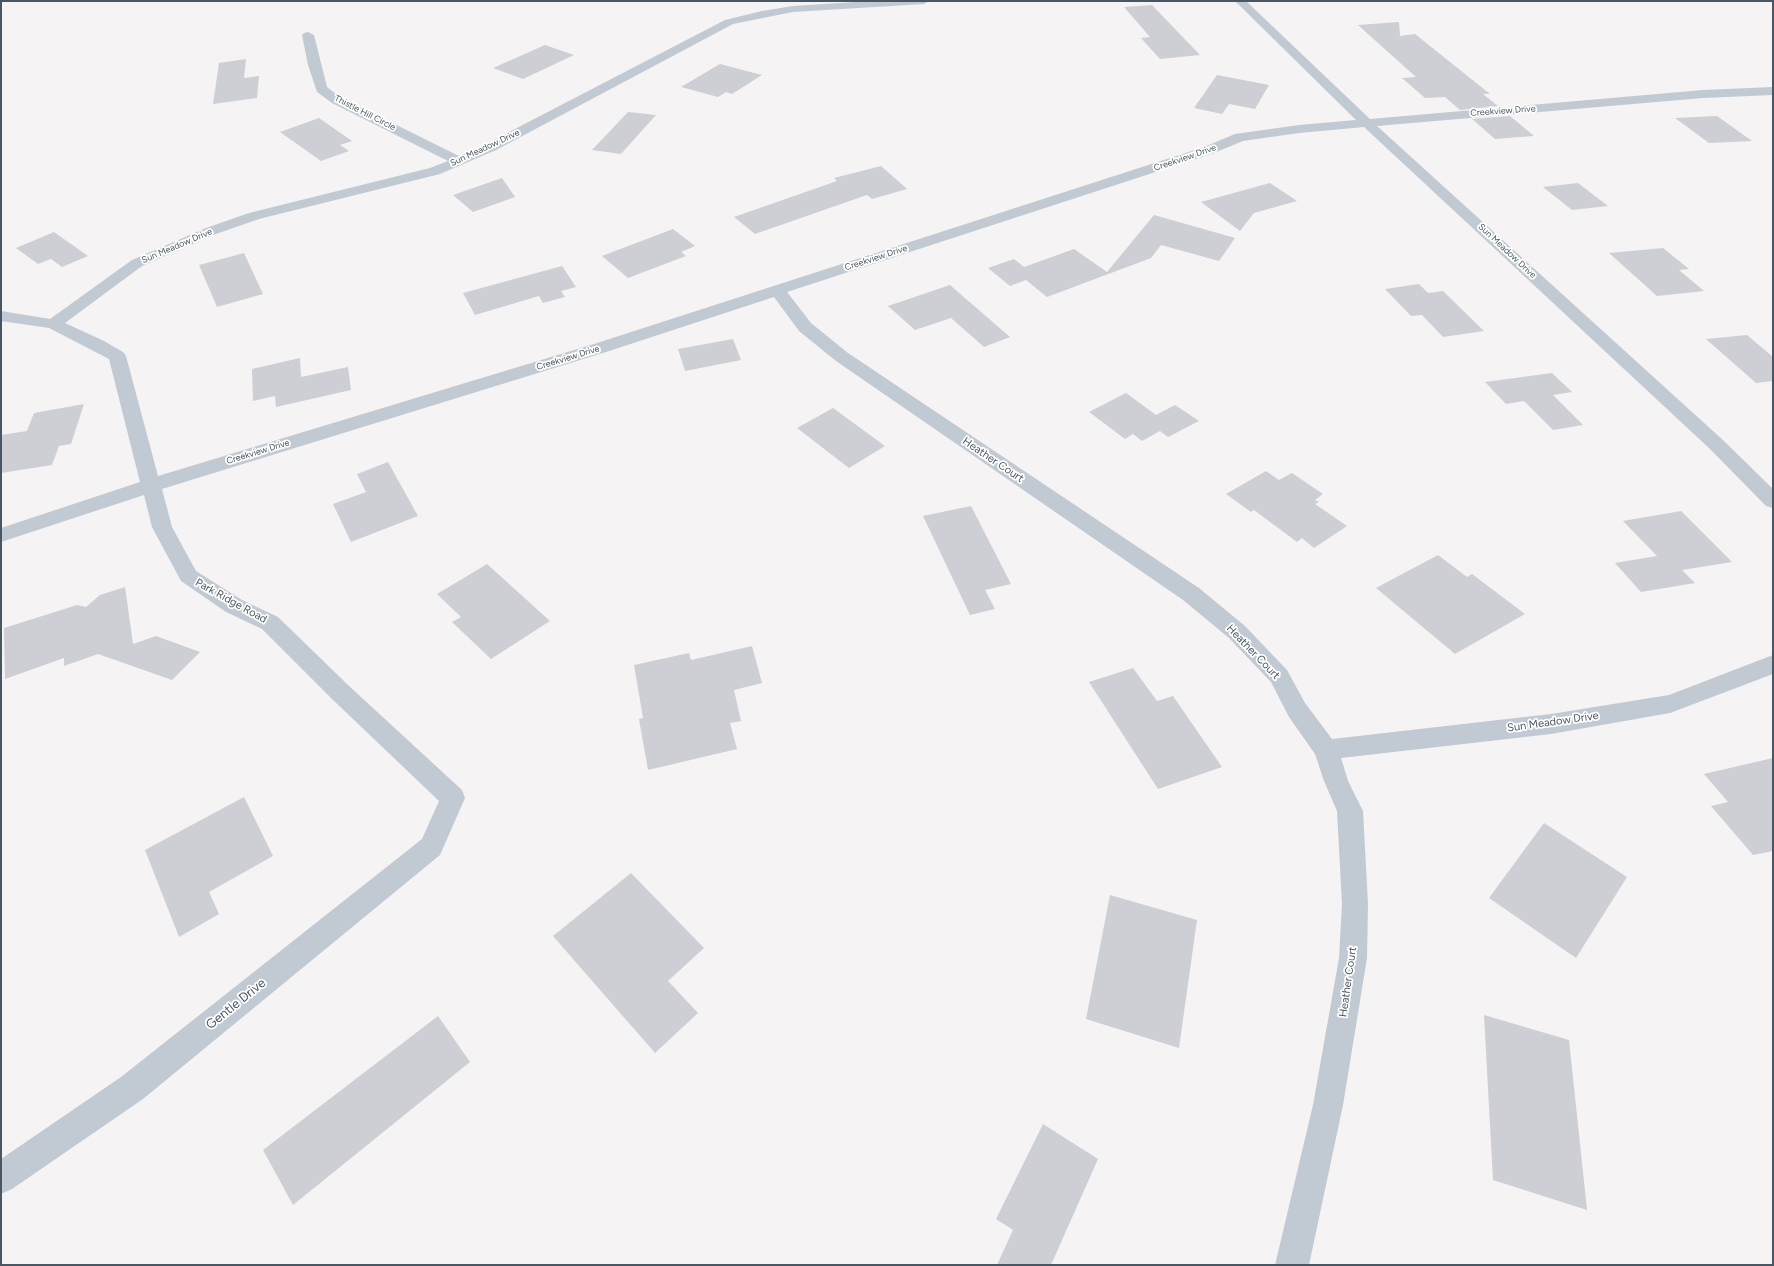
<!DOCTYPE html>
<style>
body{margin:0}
#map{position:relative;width:1774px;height:1266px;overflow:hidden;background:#f5f3f3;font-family:Figtree,sans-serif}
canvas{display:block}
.frame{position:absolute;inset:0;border:2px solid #4a5661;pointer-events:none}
</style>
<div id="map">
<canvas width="1774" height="1266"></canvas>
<div class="frame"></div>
</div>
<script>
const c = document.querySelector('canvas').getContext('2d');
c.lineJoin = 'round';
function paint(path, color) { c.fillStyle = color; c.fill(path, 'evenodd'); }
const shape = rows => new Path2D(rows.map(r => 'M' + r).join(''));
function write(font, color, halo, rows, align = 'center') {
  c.font = font + ' Figtree,sans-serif'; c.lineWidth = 3.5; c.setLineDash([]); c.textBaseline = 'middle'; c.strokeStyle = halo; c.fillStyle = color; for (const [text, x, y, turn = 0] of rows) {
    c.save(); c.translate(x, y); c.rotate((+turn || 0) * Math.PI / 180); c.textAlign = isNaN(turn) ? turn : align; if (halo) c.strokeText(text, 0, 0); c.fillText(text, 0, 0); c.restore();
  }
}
const building = shape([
 [1152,5,1200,55,1160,59,1141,38,1150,37,1124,7],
 [1399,22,1400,36,1415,34,1490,94,1483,94,1498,106,1460,110,1445,97,1425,98,1402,78,1416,77,1358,25],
 [545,45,574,55,523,79,493,68],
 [246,59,244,78,259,76,257,98,213,104,219,63],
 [720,64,762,75,732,94,726,92,718,97,681,87],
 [1217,75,1269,85,1255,109,1229,104,1222,114,1194,108],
 [628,112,656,115,621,154,592,150],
 [1510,116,1534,136,1495,139,1472,119],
 [1717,116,1752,141,1709,143,1675,118],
 [319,118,352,141,340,145,349,151,321,161,280,132],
 [881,166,907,189,872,199,867,195,755,234,734,217,837,181,834,178],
 [502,178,515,197,473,212,453,195],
 [1270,183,1297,201,1254,213,1240,231,1201,202],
 [1578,183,1608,206,1572,210,1543,187],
 [1154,215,1235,238,1219,261,1161,245,1151,258,1047,297,1026,280,1010,286,988,268,1014,259,1024,267,1074,249,1107,272],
 [673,229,695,246,681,252,686,256,628,278,602,256],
 [54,232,88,256,62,267,51,259,38,264,16,248],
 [1663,248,1689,269,1679,270,1704,291,1657,296,1609,253],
 [244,253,263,294,217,307,199,265],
 [562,266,576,287,561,291,565,297,543,303,539,296,475,315,463,293],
 [1419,284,1428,293,1443,291,1484,331,1443,337,1422,315,1411,316,1385,289],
 [950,285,1010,337,984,347,951,318,915,330,888,306],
 [1747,335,1773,357,1773,381,1756,383,1706,339],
 [733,339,741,360,685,371,678,349],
 [300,358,301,377,348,367,351,390,276,407,275,396,253,401,252,369],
 [1552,373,1572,392,1553,395,1583,425,1553,430,1524,401,1506,404,1485,382],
 [1126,393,1156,415,1175,405,1199,421,1168,437,1160,431,1142,441,1133,434,1125,439,1089,412],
 [84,404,71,444,59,446,52,465,1,473,1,435,27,431,34,413],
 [833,408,885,446,849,468,797,428],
 [388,462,418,516,351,542,333,504,366,492,357,474],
 [1266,471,1279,480,1292,473,1323,494,1315,500,1319,502,1315,504,1347,526,1314,548,1302,538,1297,542,1254,510,1251,512,1226,494],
 [971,506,1011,584,985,590,995,609,970,615,923,516],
 [1681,511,1732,562,1682,570,1695,583,1641,592,1615,563,1657,556,1623,521],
 [1438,555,1467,577,1472,574,1525,614,1455,654,1376,588],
 [487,564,550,621,491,659,452,622,461,617,437,594],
 [125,587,133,644,156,636,200,652,172,680,98,654,64,666,64,658,5,679,4,628,77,605,86,607,100,595],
 [752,646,762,683,734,690,741,721,730,723,737,749,648,770,639,719,643,718,634,665,689,653,691,660],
 [1133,668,1157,701,1173,696,1222,767,1158,789,1089,682],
 [1773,758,1773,851,1753,855,1711,806,1728,802,1704,774],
 [244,797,273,856,209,892,219,914,179,937,145,850],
 [1544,823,1627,877,1576,958,1489,898],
 [631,873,704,948,668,981,698,1013,655,1053,553,936],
 [1110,895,1197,920,1179,1048,1086,1019],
 [1484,1015,1569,1040,1587,1210,1493,1180],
 [438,1016,470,1062,293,1205,263,1150],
 [1043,1124,1098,1159,1051,1265,997,1265,1013,1230,996,1219]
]);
const street = shape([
 [871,1,929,1,924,4,793,12,733,24,496,150,440,174,259,219,216,234,142,266,65,323,104,341,123,352,126,356,158,476,594,344,1204,147,1235,134,1299,125,1356,120,1235,1,1246,1,1370,119,1703,90,1773,87,1773,95,1703,98,1377,126,1724,441,1773,489,1773,508,1766,506,1710,449,1364,127,1299,133,1243,141,1214,153,787,292,811,323,848,353,1199,588,1245,626,1287,670,1305,703,1332,739,1551,714,1669,695,1773,655,1773,674,1670,713,1551,734,1341,758,1348,781,1363,811,1368,904,1367,958,1343,1105,1309,1265,1275,1265,1313,1105,1339,958,1342,904,1337,811,1324,781,1315,754,1289,717,1271,682,1229,638,1183,600,836,361,799,331,774,297,606,352,162,489,172,527,196,571,242,600,278,617,348,685,462,790,465,798,440,855,143,1099,12,1189,1,1194,1,1159,121,1077,422,839,439,801,332,699,262,629,226,612,181,581,152,527,144,495,1,542,1,528,140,482,109,359,49,328,1,321,1,311,50,319,132,260,206,228,249,213,430,168,448,161,332,103,317,92,308,65,302,35,304,33,308,32,314,35,327,87,340,97,459,156,486,144,725,20,762,11,793,6,871,1]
]);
const farStreetnames = [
 ["Creekview Drive",1503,111,-4],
 ["Thistle Hill Circle",365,113,27],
 ["Sun Meadow Drive",485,148,-25],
 ["Creekview Drive",1185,158,-19],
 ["Sun Meadow Drive",177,246,-23],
 ["Sun Meadow Drive",1507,251,43],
 ["Creekview Drive",876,258,-18],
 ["Creekview Drive",568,358,-17],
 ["Creekview Drive",258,452,-17]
];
const streetNames = [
 ["Heather Court",993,460,34],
 ["Park Ridge Road",231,601,29],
 ["Heather Court",1253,652,46],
 ["Sun Meadow Drive",1553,722,-8],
 ["Heather Court",1348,982,-82]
];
const nearStreetnames = [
 ["Gentle Drive",236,1004,-39]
];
paint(building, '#cdcfd5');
paint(street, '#c1cad2');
write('9px', '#4a5661', '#fff', farStreetnames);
write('11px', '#4a5661', '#fff', streetNames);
write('13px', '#4a5661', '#fff', nearStreetnames);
</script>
